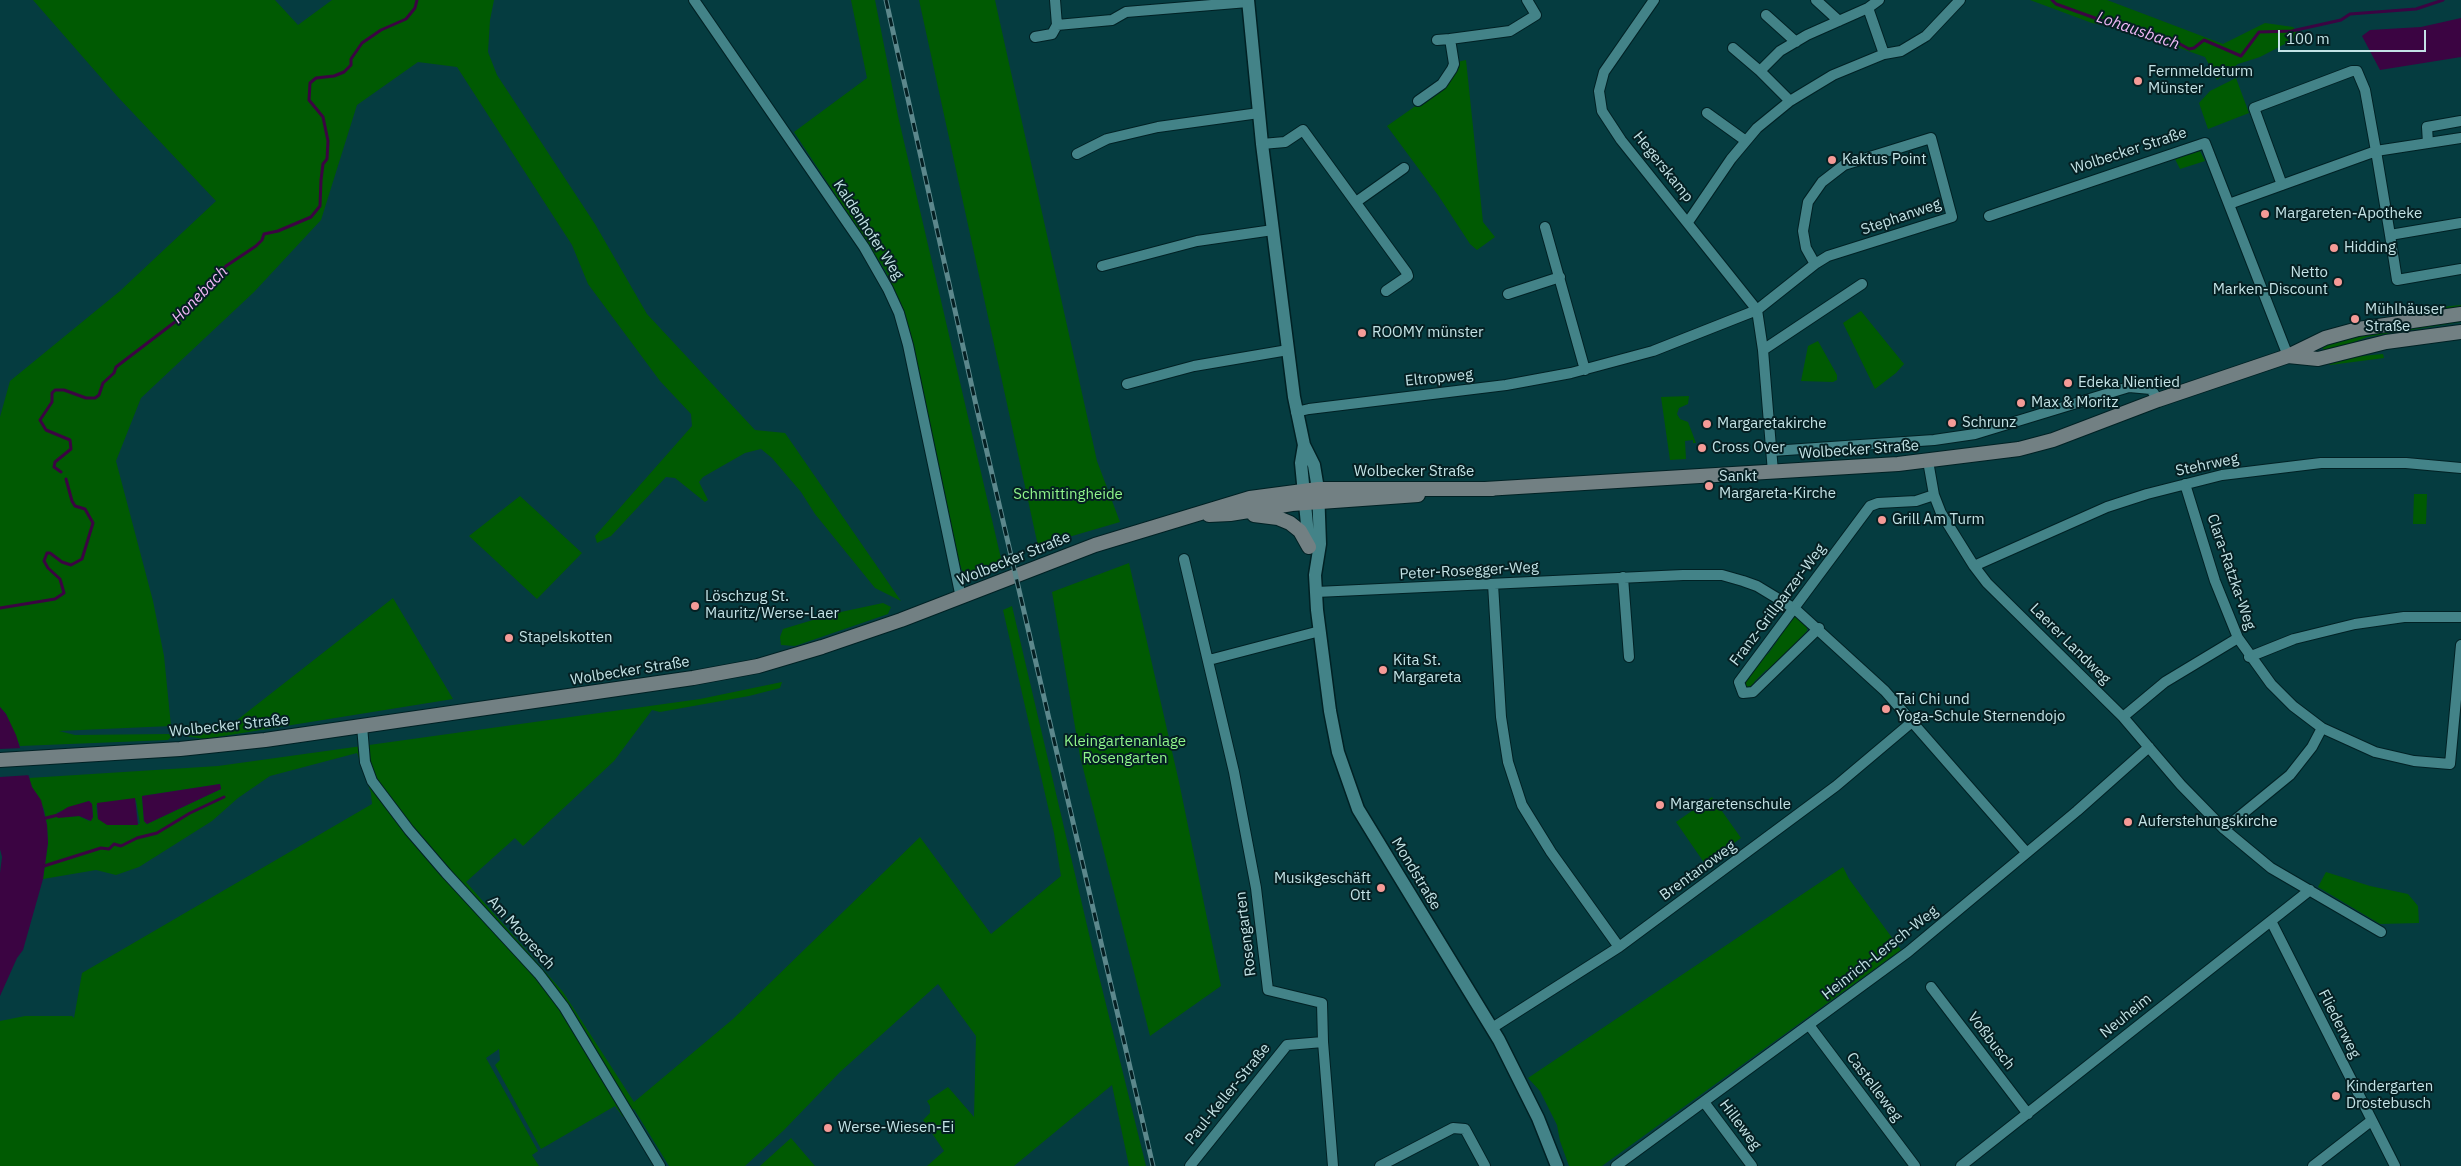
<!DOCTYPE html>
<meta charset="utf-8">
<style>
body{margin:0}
#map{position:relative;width:2461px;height:1166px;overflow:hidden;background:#053c40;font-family:"IBM Plex Sans",sans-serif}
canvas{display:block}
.scale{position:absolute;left:2278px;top:30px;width:148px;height:22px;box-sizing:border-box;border:2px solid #c4e3e6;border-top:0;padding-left:6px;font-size:15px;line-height:18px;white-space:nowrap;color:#c4e3e6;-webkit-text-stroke:4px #052023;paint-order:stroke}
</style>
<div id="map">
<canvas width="2461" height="1166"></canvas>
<div class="scale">100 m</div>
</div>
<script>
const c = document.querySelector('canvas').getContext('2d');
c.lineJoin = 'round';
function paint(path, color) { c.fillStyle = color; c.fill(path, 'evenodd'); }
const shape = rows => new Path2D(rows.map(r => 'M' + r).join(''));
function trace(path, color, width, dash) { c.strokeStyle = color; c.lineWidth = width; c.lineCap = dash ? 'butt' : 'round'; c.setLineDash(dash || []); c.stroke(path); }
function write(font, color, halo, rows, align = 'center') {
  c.font = font + ' "IBM Plex Sans",sans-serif'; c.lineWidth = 4; c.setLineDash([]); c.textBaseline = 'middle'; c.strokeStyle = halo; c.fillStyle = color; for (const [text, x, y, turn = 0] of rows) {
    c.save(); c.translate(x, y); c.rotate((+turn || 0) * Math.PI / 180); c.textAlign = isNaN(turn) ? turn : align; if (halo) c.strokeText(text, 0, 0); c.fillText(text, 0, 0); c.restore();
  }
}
const green = shape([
 [33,0,275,0,298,25,332,0,494,0,490,20,488,52,497,75,595,224,647,314,755,430,785,433,901,601,875,588,815,514,801,492,772,458,761,449,745,453,703,477,699,482,708,500,705,502,675,478,666,477,611,536,597,543,595,536,692,426,691,414,660,381,588,284,572,245,457,67,418,62,357,105,321,220,254,292,141,398,116,461,153,601,164,656,171,726,59,731,75,735,169,734,171,737,168,740,20,746,6,714,0,707,0,417,10,381,120,291,216,201,117,96],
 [851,0,875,0,898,116,1003,567,979,578,964,576,959,562,911,339,900,302,885,270,794,132,867,78],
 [919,0,995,0,1097,461,1120,522,1038,546],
 [2030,0,2107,0,2223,44,2265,23,2293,27,2300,36,2260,57,2238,64,2217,80,2205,57,2131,31,2092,23],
 [1466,60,1483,222,1495,237,1477,250,1470,244,1438,195,1387,126,1444,86,1457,62],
 [2236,78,2249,113,2208,129,2199,103,2210,91],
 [2200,151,2205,161,2180,169,2175,159],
 [2461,305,2461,309,2437,311,2383,313],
 [1861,311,1904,364,1896,373,1875,389,1843,323],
 [2461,319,2461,322,2367,337,2325,354,2322,346,2390,329],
 [1818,341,1837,375,1837,380,1833,382,1801,381,1808,346],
 [2383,354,2384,358,2330,365,2328,363,2351,357],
 [1689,396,1688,404,1679,408,1677,414,1680,419,1688,422,1696,443,1693,443,1693,440,1685,441,1686,459,1670,460,1661,397],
 [2414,494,2427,494,2426,524,2413,524],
 [520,496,582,553,537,599,469,536],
 [1129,563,1179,782,1221,986,1150,1036,1080,756,1052,592],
 [393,598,453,699,205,739,185,736,181,726,232,724],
 [883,603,891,607,888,614,795,646,781,645,780,637,783,629,836,613],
 [1012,606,1097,968,1146,1166,1129,1166,1112,1085,1014,1166,927,1166,944,1151,923,1120,930,1113,930,1106,927,1101,948,1087,974,1117,976,1036,938,984,840,1072,784,1130,745,1166,669,1166,634,1109,623,1117,615,1106,541,1149,495,1065,500,1060,499,1049,486,1058,538,1151,532,1155,539,1166,0,1166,0,1021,25,1016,72,1016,74,1018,82,973,372,804,371,793,357,753,270,776,238,798,212,821,139,867,116,875,96,870,43,879,48,843,47,825,44,809,32,787,29,778,218,766,700,699,782,682,780,688,749,696,660,712,652,710,614,761,523,846,515,838,466,882,563,992,634,1102,733,1019,920,837,991,934,1061,876,1054,833,1003,610],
 [220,784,221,789,147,824,144,821,142,796],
 [136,800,140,824,98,819,96,805],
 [89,801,92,804,93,817,89,821,79,816,63,817,56,813],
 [1796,617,1807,625,1807,631,1769,671,1766,670,1754,682,1756,684,1749,689,1746,687,1745,682,1765,653,1768,654,1778,640,1776,638,1791,618],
 [1712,797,1741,838,1705,864,1676,822],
 [1843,867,1849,879,1901,950,1602,1166,1569,1166,1560,1141,1557,1125,1540,1091,1528,1078],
 [2326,872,2370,886,2408,894,2418,906,2419,923,2380,924,2318,887],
 [791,1138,815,1166,760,1166]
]);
const water = shape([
 [2461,18,2461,57,2380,70,2362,36,2370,30,2421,27],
 [0,707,6,714,16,735,32,787,41,800,47,825,48,843,43,879,23,950,17,958,0,996,0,873,2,857,0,849],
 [220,784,221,789,147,824,144,821,142,796],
 [135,798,138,825,107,825,98,819,97,803],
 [89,801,92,804,93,817,91,821,79,816,58,818,55,815,68,807]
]);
const pier = shape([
 [23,748,31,775,0,777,0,749]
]);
const stream = shape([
 [2052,0,2056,4,2142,35,2171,39,2189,49,2194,48,2204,40,2241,56,2259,32,2292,31,2341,20,2350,14,2416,9,2443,0],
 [61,472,54,467,55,462,71,449,70,440,46,430,40,420,52,402,52,393,55,390,64,390,86,398,95,398,99,395,103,383,114,373,116,367,188,312,226,266,256,246,262,240,264,234,278,231,311,217,320,206,321,180,323,164,327,159,328,141,323,117,309,100,310,83,316,78,334,76,344,72,351,65,351,59,362,43,381,30,406,19,415,8,417,0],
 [0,608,55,599,64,593,60,579,48,568,44,561,47,553,50,553,62,562,71,565,82,559,93,523,85,509,75,506,72,501,66,479],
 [46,818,58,815],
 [44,866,101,848,109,849,114,844,121,846,137,838,157,833,190,813,224,797]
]);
const minor = shape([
 [694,0,864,247,888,289,899,313,908,345,961,598],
 [1055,0,1057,25,1112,20,1126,12,1248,2],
 [1654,0,1604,72,1599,91,1602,111,1621,140,1757,310,1763,350,1773,472],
 [1816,0,1839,21],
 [1766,15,1796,42],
 [1035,37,1052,34,1057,25],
 [1437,40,1450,39],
 [1733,48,1760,71],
 [1884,54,1901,51,1926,36,1960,0],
 [1418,101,1442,84,1452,69,1454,64,1450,39,1510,31,1536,15,1527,0],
 [1790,101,1760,71,1780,51,1807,35,1868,8,1879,0],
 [1707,113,1746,141],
 [2428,143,2427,127,2461,121],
 [1262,144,1285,142,1303,130,1407,273,1408,276,1386,291],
 [1077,154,1107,139,1158,127,1259,113],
 [2282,185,2254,108,2352,71,2357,71,2365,90,2376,151,2461,138],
 [1356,202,1404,168],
 [2229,204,2376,151,2390,235,2461,223],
 [1989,216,2205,143,2288,356],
 [1688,222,1731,159,1757,128,1790,101,1833,75,1884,54,1868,8],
 [1545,227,1585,370],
 [2390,235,2397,280,2461,269],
 [1102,266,1197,241,1273,230],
 [1508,294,1560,277],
 [1763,350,1862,284],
 [1127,384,1194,366,1288,350],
 [1296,412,1309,409,1506,385,1571,373,1653,351,1757,310,1815,264,1828,256,1952,217,1931,138,1844,165,1822,182,1808,202,1803,231,1806,248,1815,264],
 [1772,451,1934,440,1975,434,2129,387,2151,389,2158,400],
 [1928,461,1934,495,1941,513,1974,566,1987,583,2123,717,2181,785,2224,829,2271,868,2381,932],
 [2185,484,2215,581,2238,638,2271,684,2293,706,2322,728,2375,752,2414,761,2450,764,2461,645],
 [1184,559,1234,772,1256,888,1268,990,1322,1003,1323,1042,1333,1166],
 [1974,566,2107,507,2147,494,2222,475,2321,463,2406,463,2461,468],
 [1623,577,1629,657],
 [1493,584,1501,717,1508,762,1522,805,1551,852,1619,947],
 [1316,592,1683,575,1722,575,1743,581,1757,586,1795,609,1885,691,2026,852],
 [1819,628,1753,692,1743,693,1739,682,1870,506,1878,503,1916,501,1934,495],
 [2249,657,2294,639,2355,624,2404,617,2461,617],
 [1209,660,1320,631],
 [2123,717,2165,682,2238,638],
 [362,726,365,762,372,781,409,830,446,873,539,974,564,1007,660,1166],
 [2224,829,2290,775,2312,747,2322,728],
 [2271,921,2395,1166],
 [1931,987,2028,1114],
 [1809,1025,1915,1166],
 [1492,1028,1619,947,1836,786,1912,722],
 [1704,1102,1752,1166],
 [1190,1166,1287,1045,1323,1042],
 [1380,1166,1453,1128,1465,1129,1485,1166],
 [1616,1166,1908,952,2077,811,2149,747],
 [1961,1166,2310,890],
 [2313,1166,2371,1121]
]);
const tertiary = shape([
 [1248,0,1262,144,1294,397,1304,445,1314,465,1318,489,1320,544,1315,575,1317,610,1330,711,1338,752,1358,809,1499,1040,1538,1118,1557,1166],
 [1304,445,1301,463,1309,545]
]);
const secondary = shape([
 [2288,356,2318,359,2386,342,2461,332],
 [1485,489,1898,464,2019,449,2053,440,2158,400,2288,356,2325,338,2358,329,2461,314],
 [1209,515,1230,514,1292,504,1418,495],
 [1254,515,1278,518,1290,523,1300,531,1309,547],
 [0,760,180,749,265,740,693,678,758,666,822,647,901,620,1095,545,1250,498,1318,489,1493,489]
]);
const rail = shape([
 [886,0,976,405,1153,1166]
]);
const markers = [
 [2138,81,5,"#f59b97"],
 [1832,160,5,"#f59b97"],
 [2265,214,5,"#f59b97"],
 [2334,248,5,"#f59b97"],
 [2338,282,5,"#f59b97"],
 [2355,319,5,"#f59b97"],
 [1362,333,5,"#f59b97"],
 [2068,383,5,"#f59b97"],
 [2021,403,5,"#f59b97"],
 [1952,423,5,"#f59b97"],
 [1707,424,5,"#f59b97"],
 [1702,448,5,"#f59b97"],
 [1709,486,5,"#f59b97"],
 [1882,520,5,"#f59b97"],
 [695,606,5,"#f59b97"],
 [509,638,5,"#f59b97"],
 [1383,670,5,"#f59b97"],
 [1886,709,5,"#f59b97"],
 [1660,805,5,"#f59b97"],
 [2128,822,5,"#f59b97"],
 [1381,888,5,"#f59b97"],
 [2336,1096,5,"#f59b97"],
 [828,1128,5,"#f59b97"]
];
const poiNames = [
 ["Fernmeldeturm",2148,72],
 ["Münster",2148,89],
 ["Kaktus Point",1842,160],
 ["Margareten-Apotheke",2275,214],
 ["Hidding",2344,248],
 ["Netto",2328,273,"right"],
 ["Marken-Discount",2328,290,"right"],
 ["Mühlhäuser",2365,310],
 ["Straße",2365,327],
 ["ROOMY münster",1372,333],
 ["Edeka Nientied",2078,383],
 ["Max & Moritz",2031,403],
 ["Schrunz",1962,423],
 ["Margaretakirche",1717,424],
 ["Cross Over",1712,448],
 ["Sankt",1719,477],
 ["Margareta-Kirche",1719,494],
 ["Grill Am Turm",1892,520],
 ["Löschzug St.",705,597],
 ["Mauritz/Werse-Laer",705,614],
 ["Stapelskotten",519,638],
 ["Kita St.",1393,661],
 ["Margareta",1393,678],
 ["Tai Chi und",1896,700],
 ["Yoga-Schule Sternendojo",1896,717],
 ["Margaretenschule",1670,805],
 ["Auferstehungskirche",2138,822],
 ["Musikgeschäft",1371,879,"right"],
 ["Ott",1371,896,"right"],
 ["Kindergarten",2346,1087],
 ["Drostebusch",2346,1104],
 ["Werse-Wiesen-Ei",838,1128]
];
const streetNames = [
 ["Wolbecker Straße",2129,151,-18],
 ["Hegerskamp",1663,167,51],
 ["Stephanweg",1901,217,-19],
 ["Kaldenhofer Weg",868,230,57],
 ["Eltropweg",1439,378,-6],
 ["Wolbecker Straße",1859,450,-4],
 ["Stehrweg",2207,465,-12],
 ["Wolbecker Straße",1414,472],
 ["Wolbecker Straße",1014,559,-22],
 ["Peter-Rosegger-Weg",1469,571,-3],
 ["Clara-Ratzka-Weg",2231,572,71],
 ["Franz-Grillparzer-Weg",1778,605,-53],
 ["Laerer Landweg",2070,644,45],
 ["Wolbecker Straße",630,671,-9],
 ["Wolbecker Straße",229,726,-6],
 ["Brentanoweg",1698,871,-36],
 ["Mondstraße",1416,874,59],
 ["Am Mooresch",521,933,48],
 ["Rosengarten",1246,934,-97],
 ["Heinrich-Lersch-Weg",1880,953,-38],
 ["Neuheim",2126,1016,-39],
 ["Fliederweg",2339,1024,63],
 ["Voßbusch",1991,1041,53],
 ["Castelleweg",1874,1087,53],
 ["Paul-Keller-Straße",1228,1094,-51],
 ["Hilleweg",1740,1125,53]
];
const parkNames = [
 ["Schmittingheide",1068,495],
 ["Kleingartenanlage",1125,742],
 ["Rosengarten",1125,759]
];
const waterNames = [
 ["Lohausbach",2138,31,19],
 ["Honebach",200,295,-46]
];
paint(green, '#005a02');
paint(water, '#3b0442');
paint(pier, '#053c40');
trace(stream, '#3b0442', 3);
trace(minor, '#002124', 12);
trace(tertiary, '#002124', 15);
trace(secondary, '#002124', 16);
trace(minor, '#438388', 10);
trace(tertiary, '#438388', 12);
trace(secondary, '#728083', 14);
trace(rail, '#5c888c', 5);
trace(rail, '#052023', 3, [9]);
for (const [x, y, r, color] of markers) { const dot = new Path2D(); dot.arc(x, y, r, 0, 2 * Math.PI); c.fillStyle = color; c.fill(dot); trace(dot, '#052023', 2); }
write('15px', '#c4e3e6', '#052023', poiNames, 'left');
write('15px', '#c4e3e6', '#052023', streetNames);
write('15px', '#91f68b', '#052023', parkNames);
write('italic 16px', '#efb7f5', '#052023', waterNames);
</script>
